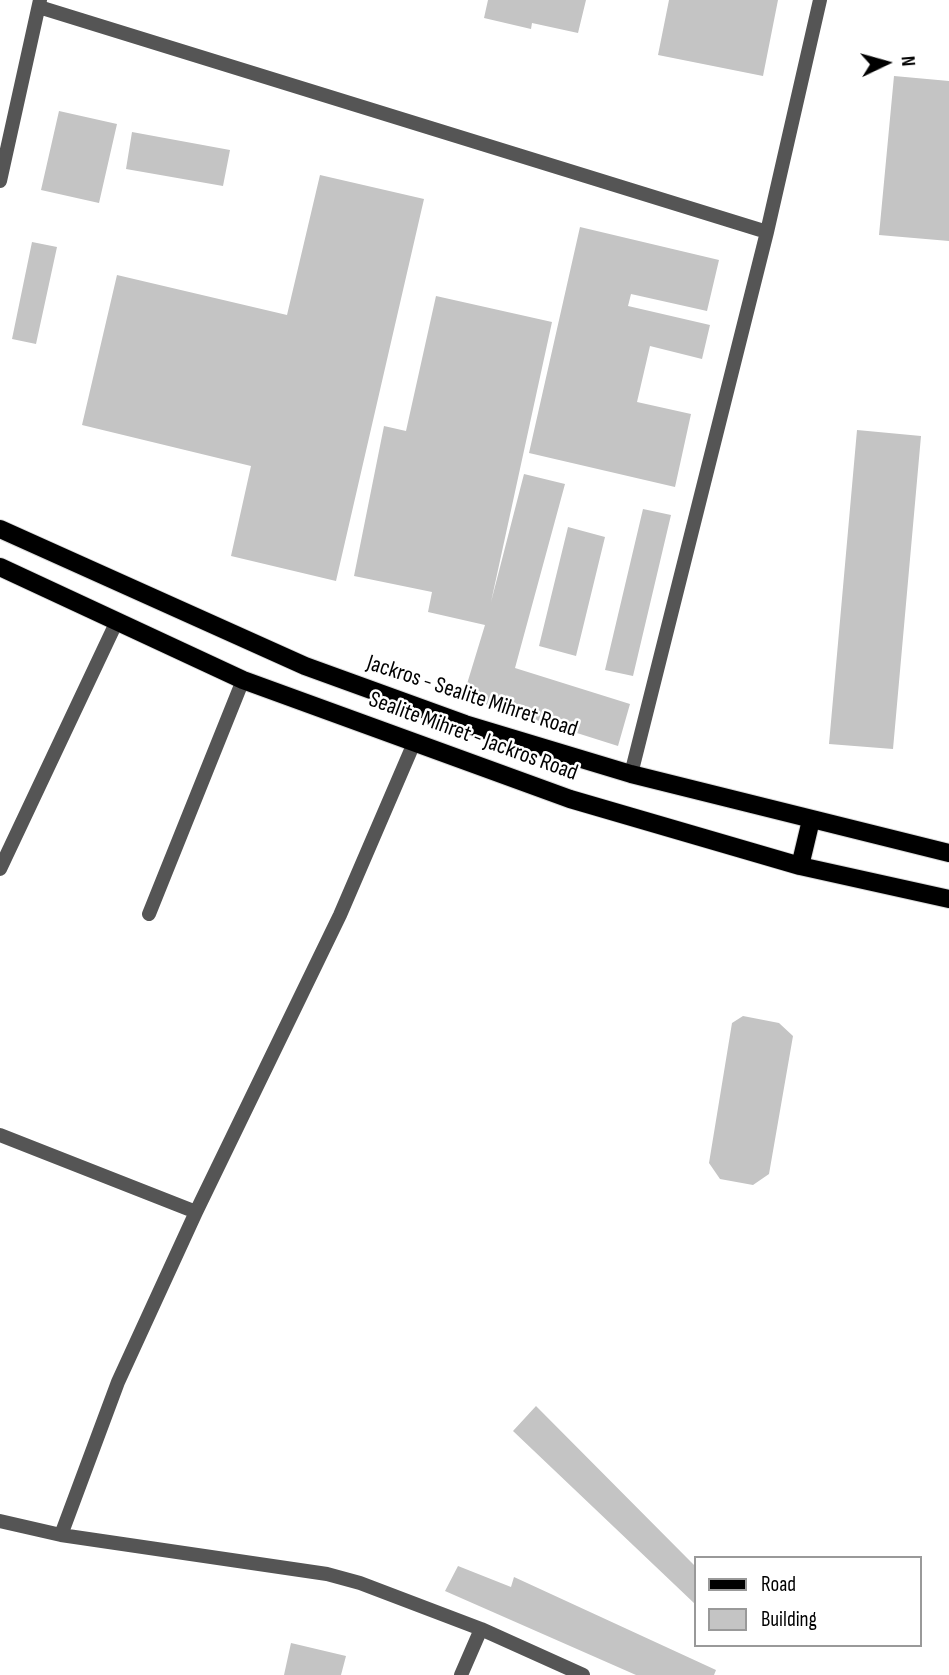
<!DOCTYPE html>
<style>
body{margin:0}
#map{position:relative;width:949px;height:1675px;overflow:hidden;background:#fff;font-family:"Sofia Sans Condensed",sans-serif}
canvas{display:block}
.legend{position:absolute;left:694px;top:1556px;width:228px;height:91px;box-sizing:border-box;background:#fff;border:2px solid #999;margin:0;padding:9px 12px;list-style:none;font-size:21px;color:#000}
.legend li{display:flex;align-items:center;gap:14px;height:35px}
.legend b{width:35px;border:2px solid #999}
.north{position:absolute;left:851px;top:28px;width:70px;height:70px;-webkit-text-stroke:5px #fff;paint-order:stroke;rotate:85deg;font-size:19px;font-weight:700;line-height:28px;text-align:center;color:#000}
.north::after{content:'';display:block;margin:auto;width:24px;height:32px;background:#000;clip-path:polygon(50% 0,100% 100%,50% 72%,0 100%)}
</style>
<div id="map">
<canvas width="949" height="1675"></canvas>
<ul class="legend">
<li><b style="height:9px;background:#000"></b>Road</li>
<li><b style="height:19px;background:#c4c4c4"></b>Building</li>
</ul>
<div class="north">N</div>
</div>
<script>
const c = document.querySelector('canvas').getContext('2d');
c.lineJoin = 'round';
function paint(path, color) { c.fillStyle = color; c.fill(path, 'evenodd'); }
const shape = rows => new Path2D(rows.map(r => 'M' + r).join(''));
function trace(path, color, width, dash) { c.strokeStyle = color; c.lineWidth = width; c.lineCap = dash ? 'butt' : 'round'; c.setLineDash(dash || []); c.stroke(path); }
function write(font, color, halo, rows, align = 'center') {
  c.font = font + ' "Sofia Sans Condensed",sans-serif'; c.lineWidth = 5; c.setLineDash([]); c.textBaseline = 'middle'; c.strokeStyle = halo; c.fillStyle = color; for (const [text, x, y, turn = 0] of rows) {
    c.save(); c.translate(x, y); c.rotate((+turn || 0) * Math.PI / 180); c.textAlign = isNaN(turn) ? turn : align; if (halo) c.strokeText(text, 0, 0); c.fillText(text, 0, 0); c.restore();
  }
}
const building = shape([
 [488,0,586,0,578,33,532,23,531,29,484,18],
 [669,0,778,0,763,76,658,55],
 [894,76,949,81,949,241,879,235],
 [59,111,117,124,99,203,41,190],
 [132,132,230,150,223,186,126,169],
 [320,175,424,199,336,581,231,556,251,466,82,425,117,275,287,315],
 [580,227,719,260,707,311,631,294,628,306,710,325,702,359,650,346,637,402,691,414,675,487,529,453],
 [32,242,57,247,36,344,12,339],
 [436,296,552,322,491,602,524,474,565,484,515,668,630,704,618,746,463,697,485,625,428,612,432,592,354,576,384,426,406,431],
 [857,430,921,436,893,749,829,744],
 [643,509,671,515,633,676,605,670],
 [568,527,605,537,576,656,539,646],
 [743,1016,779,1023,793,1036,769,1174,753,1185,720,1179,709,1163,732,1023],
 [536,1406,695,1566,695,1604,513,1431],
 [458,1566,511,1587,514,1577,716,1670,714,1675,636,1675,445,1591],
 [291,1643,346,1656,341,1675,284,1675]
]);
const minor = shape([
 [39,7,767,232],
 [0,181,40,0],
 [631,774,767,232,820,0],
 [0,869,117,621],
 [149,914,243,680],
 [0,1135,196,1212],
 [0,1521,61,1535,327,1574,360,1583,481,1629,583,1675],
 [61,1535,118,1382,196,1212,340,915,414,743],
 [461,1675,481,1629]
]);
const primary = shape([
 [0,529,305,666,465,724,631,774,949,853],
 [0,567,243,680,570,799,800,866,949,899],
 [800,866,811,820]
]);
const streetNames = [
 ["Jackros - Sealite Mihret Road",472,697,18],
 ["Sealite Mihret - Jackros Road",473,737,20]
];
paint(building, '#c4c4c4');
trace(primary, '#dbdbdb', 20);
trace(minor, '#555', 14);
trace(primary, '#000', 18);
write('23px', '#000', '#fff', streetNames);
</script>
